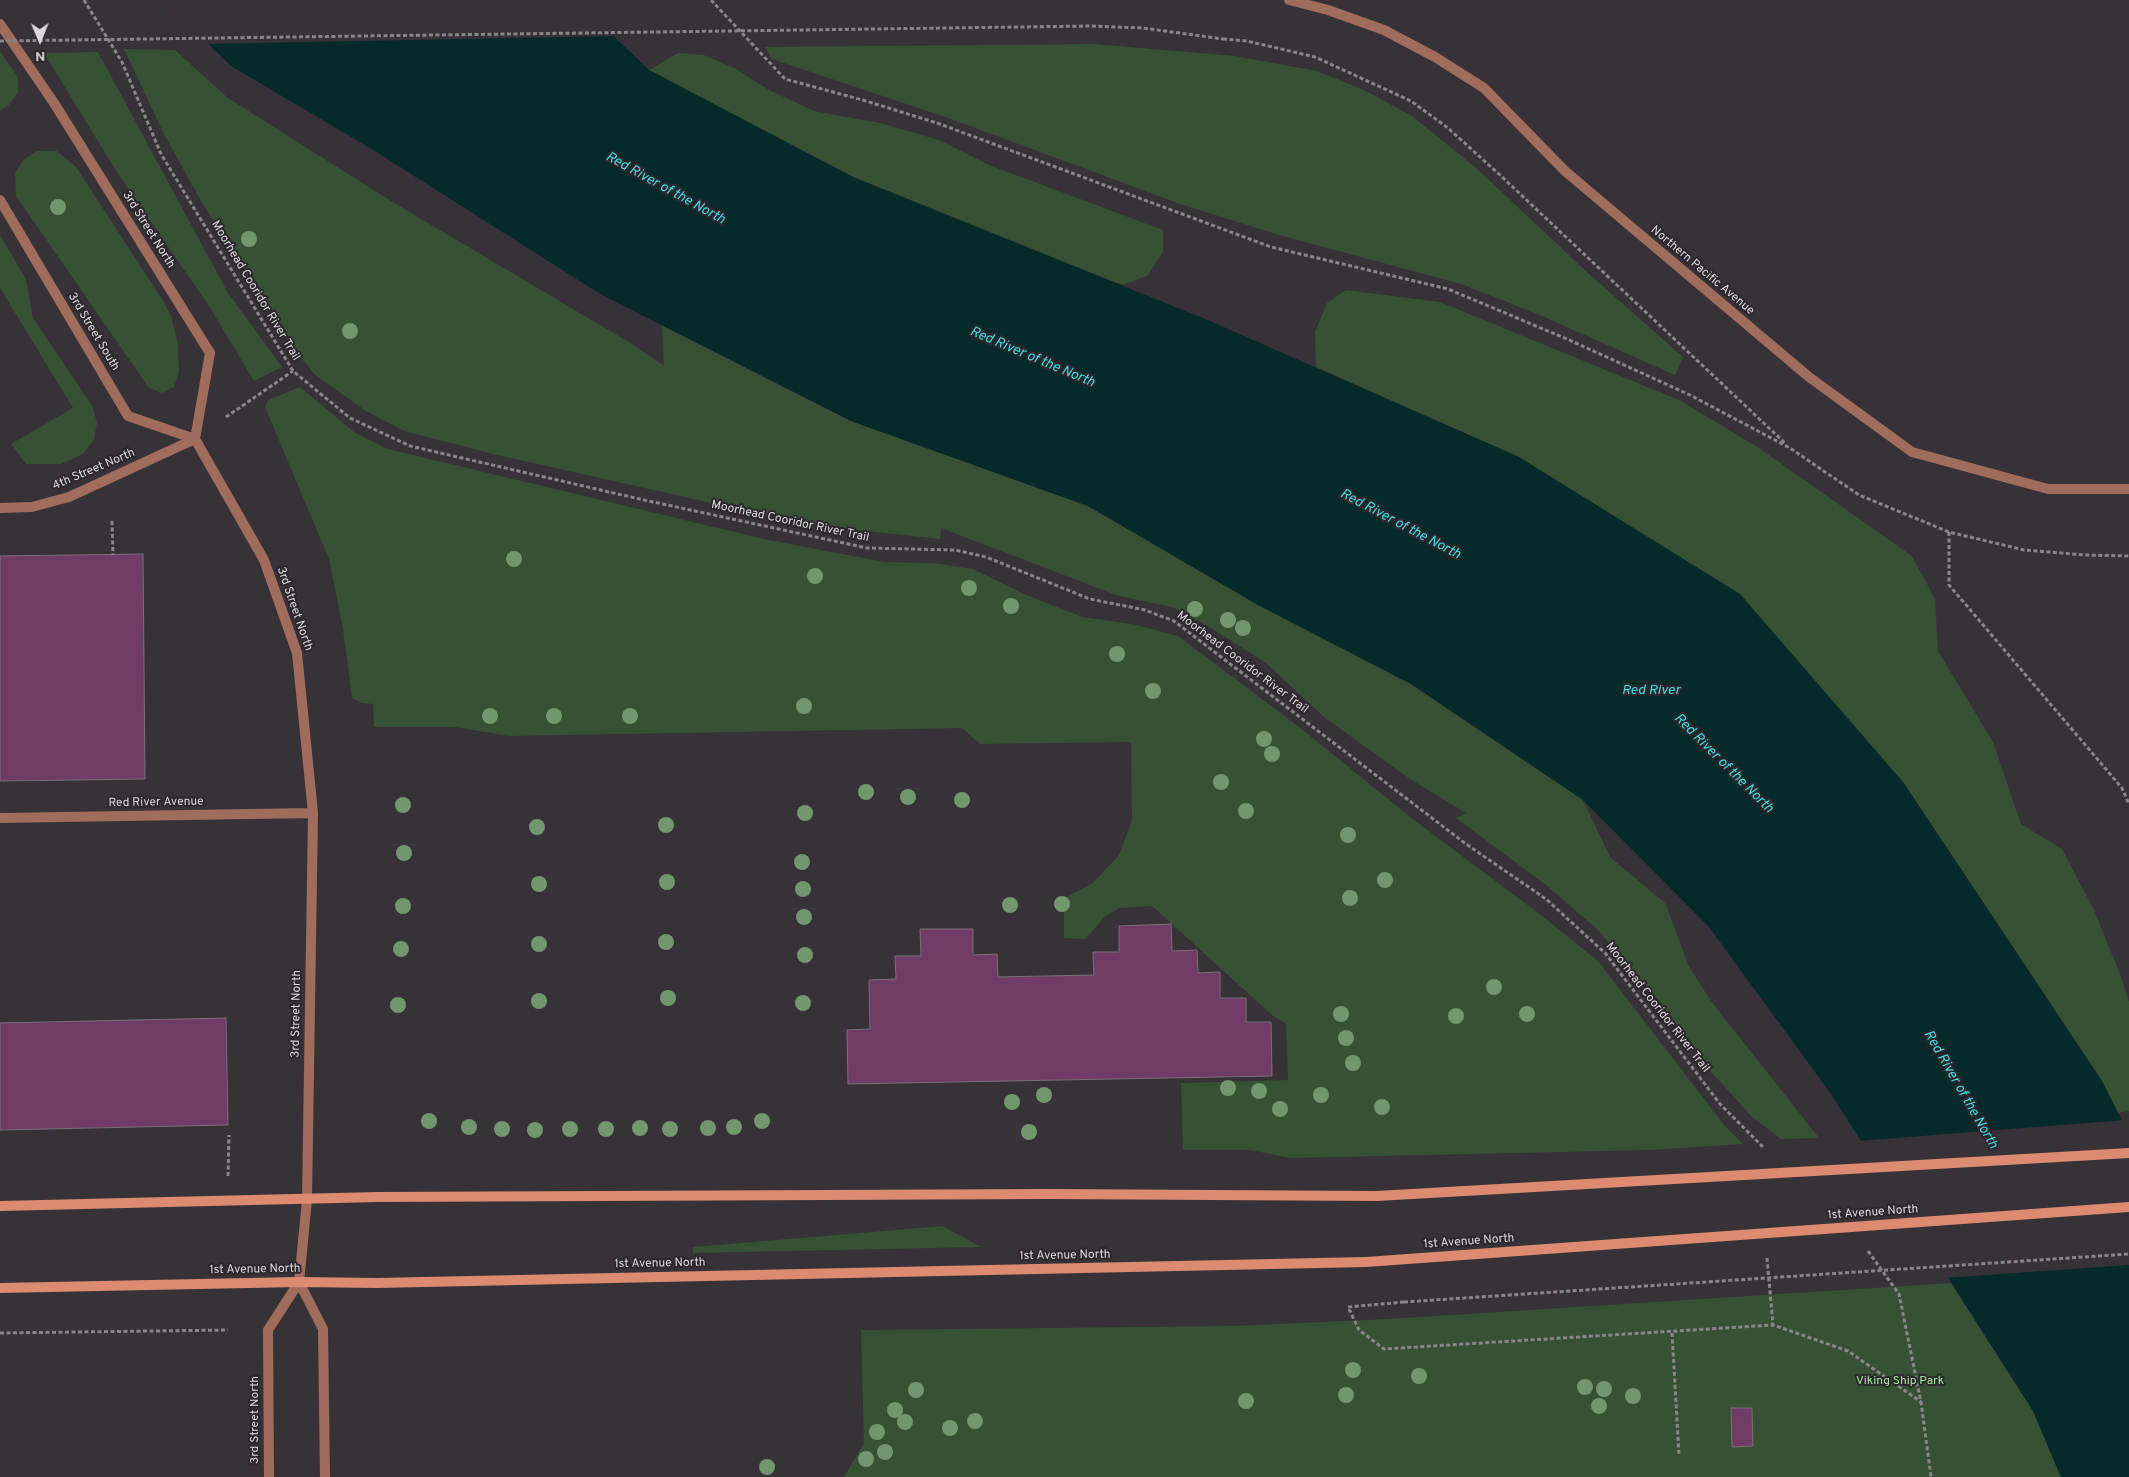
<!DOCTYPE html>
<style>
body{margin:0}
#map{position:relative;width:2129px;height:1477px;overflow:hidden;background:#373237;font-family:Overpass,sans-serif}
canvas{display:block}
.north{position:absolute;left:15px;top:15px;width:50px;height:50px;-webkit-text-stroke:4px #2d282d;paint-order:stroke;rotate:179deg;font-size:14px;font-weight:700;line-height:20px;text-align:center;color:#dcd9dc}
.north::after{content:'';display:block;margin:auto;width:18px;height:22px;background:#dcd9dc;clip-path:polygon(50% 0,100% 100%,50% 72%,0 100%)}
</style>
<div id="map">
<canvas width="2129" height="1477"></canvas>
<div class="north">N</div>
</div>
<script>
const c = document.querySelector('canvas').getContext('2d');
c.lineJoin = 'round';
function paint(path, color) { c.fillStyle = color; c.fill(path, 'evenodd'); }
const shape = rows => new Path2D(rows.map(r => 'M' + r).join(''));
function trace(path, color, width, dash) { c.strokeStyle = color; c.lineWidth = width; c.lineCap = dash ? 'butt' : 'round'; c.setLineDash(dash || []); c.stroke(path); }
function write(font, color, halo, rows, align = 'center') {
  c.font = font + ' Overpass,sans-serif'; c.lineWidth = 4; c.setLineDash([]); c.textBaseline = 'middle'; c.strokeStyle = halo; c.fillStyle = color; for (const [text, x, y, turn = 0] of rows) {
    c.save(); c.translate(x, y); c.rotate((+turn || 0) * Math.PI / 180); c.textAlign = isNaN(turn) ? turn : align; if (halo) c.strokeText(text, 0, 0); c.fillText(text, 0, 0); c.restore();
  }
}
const green = shape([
 [1093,44,1235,56,1317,71,1364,90,1412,116,1475,167,1588,273,1683,357,1675,375,1535,313,1461,284,1279,235,1180,204,951,119,772,59,765,47],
 [124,49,175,50,228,98,391,201,632,344,664,366,662,325,851,421,1088,506,1258,605,1411,684,1583,800,1610,857,1666,904,1688,965,1711,1001,1819,1138,1781,1139,1752,1117,1705,1065,1662,1004,1597,929,1546,885,1456,818,1466,813,1410,779,1325,718,1266,663,1211,628,1175,608,1116,595,941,528,940,539,810,525,497,455,404,431,366,411,315,375,288,341,201,201,165,136],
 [0,51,18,77,18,92,9,105,0,111],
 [98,52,228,293,282,367,254,381,209,306,118,174,44,53],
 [678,53,704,55,736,69,769,90,814,111,880,123,939,140,989,165,1163,230,1163,252,1147,276,1122,285,853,177,649,70],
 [37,151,57,151,76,167,162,299,171,316,178,344,179,372,174,387,162,393,149,388,16,196,15,173,23,160],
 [0,235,26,279,33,318,93,407,97,423,94,439,83,454,61,464,26,464,11,444,73,408,0,288],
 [1346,290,1440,302,1679,400,1759,448,1912,556,1935,599,1938,651,1993,742,2021,824,2062,849,2094,910,2120,974,2129,1002,2129,1111,2118,1113,2102,1081,1903,782,1519,457,1316,367,1315,332,1327,303],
 [300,387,354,432,388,449,764,539,884,562,933,563,973,569,1024,594,1082,617,1132,624,1178,636,1298,726,1414,820,1541,915,1598,961,1725,1126,1743,1144,1651,1150,1291,1158,1250,1150,1183,1150,1181,1083,1288,1080,1286,1024,1272,1015,1152,906,1120,908,1104,917,1086,939,1064,938,1064,898,1093,883,1119,855,1132,821,1131,742,980,744,962,728,509,736,455,727,374,727,373,704,362,703,352,698,343,629,329,559,265,407,268,400],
 [943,1226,981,1247,693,1253,693,1247],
 [1951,1283,2033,1411,2061,1477,844,1477,864,1443,861,1330,1233,1326,1389,1319]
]);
const water = shape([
 [163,0,576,0,649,70,853,177,1210,321,1519,457,1740,594,1903,782,2102,1081,2129,1134,2129,1477,2061,1477,2033,1411,1831,1094,1709,927,1583,800,1411,684,1258,605,1088,506,851,421,600,294,375,151,231,66]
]);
const pier = shape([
 [161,0,579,0,618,36,204,44],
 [2125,1120,2129,1128,2129,1265,1945,1278,1858,1141]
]);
const building = shape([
 [143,554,145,779,0,781,0,556,143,554],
 [1171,924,1172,951,1197,950,1198,973,1220,972,1220,998,1246,998,1246,1022,1271,1022,1272,1076,848,1084,847,1030,870,1029,869,980,896,979,895,956,921,956,920,929,973,929,973,955,997,954,998,977,1094,975,1093,952,1119,952,1119,926,1171,924],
 [226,1018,228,1125,0,1130,0,1023,226,1018],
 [1731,1408,1752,1408,1753,1446,1732,1447,1731,1408]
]);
const path = shape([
 [84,0,122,62,161,154,293,371,350,418,410,446,644,500,867,548,955,550,986,557,1090,599,1145,610,1174,621,1466,844,1546,899,1605,953,1720,1104,1763,1147],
 [711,0,785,79,866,101,937,123,1271,247,1448,289,1567,339,1690,395,1790,448,1859,495,1949,532,2024,550,2086,555,2129,556],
 [1223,39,1247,41,1315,57,1411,101,1448,128,1501,176,1786,444],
 [226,417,293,371],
 [112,521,113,555],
 [1949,532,1949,585,2122,788,2129,804],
 [228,1176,229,1135],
 [1868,1251,1899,1294,1921,1402,1931,1477],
 [1767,1258,1773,1325],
 [1404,1302,1348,1307,1359,1330,1384,1349,1773,1325,1848,1351,1921,1402],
 [0,1333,228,1330],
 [1672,1333,1679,1455]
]);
const minor = shape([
 [0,24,54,103,210,353,195,439,264,560,297,653,313,813,307,1200,299,1282,268,1330,269,1477],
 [0,200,128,416,195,439],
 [0,508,32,507,69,497,195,439],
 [0,818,313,813],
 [299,1282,323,1329,325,1477]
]);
const tertiary = shape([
 [1289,0,1328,10,1384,30,1435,57,1484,88,1565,171,1809,377,1912,452,2048,489,2129,489]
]);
const secondary = shape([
 [0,1206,378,1197,1049,1194,1377,1196],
 [0,1288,299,1282,377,1283,1366,1262]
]);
const pathBridge = shape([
 [0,41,1091,26,1143,28,1223,39],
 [1404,1302,2129,1254]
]);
const secondaryBridge = shape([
 [1377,1196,2129,1153],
 [1366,1262,2129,1207]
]);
const trees = [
 [58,207],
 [249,239],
 [350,331],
 [514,559],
 [815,576],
 [969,588],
 [1011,606],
 [1195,609],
 [1228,620],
 [1243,628],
 [1117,654],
 [1153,691],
 [804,706],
 [490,716],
 [554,716],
 [630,716],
 [1264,739],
 [1272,754],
 [1221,782],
 [866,792],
 [908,797],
 [962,800],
 [403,805],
 [1246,811],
 [805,813],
 [666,825],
 [537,827],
 [1348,835],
 [404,853],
 [802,862],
 [1385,880],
 [667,882],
 [539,884],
 [803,889],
 [1350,898],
 [1062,904],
 [1010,905],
 [403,906],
 [804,917],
 [666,942],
 [539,944],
 [401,949],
 [805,955],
 [1494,987],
 [668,998],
 [539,1001],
 [803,1003],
 [398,1005],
 [1341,1014],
 [1527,1014],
 [1456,1016],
 [1346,1038],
 [1353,1063],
 [1228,1088],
 [1259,1091],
 [1044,1095],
 [1321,1095],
 [1012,1102],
 [1382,1107],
 [1280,1109],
 [429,1121],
 [762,1121],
 [469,1127],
 [734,1127],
 [640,1128],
 [708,1128],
 [502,1129],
 [570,1129],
 [606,1129],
 [670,1129],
 [535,1130],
 [1029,1132],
 [1353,1370],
 [1419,1376],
 [1585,1387],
 [1604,1389],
 [916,1390],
 [1346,1395],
 [1633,1396],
 [1246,1401],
 [1599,1406],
 [895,1410],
 [975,1421],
 [905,1422],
 [950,1428],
 [877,1432],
 [885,1452],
 [866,1459],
 [767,1467]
];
const streetNames = [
 ["3rd Street North",148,230,58],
 ["Northern Pacific Avenue",1702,271,40],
 ["Moorhead Cooridor River Trail",255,291,59],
 ["3rd Street South",93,332,59],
 ["4th Street North",94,470,-23],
 ["Moorhead Cooridor River Trail",790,522,12],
 ["3rd Street North",294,609,71],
 ["Moorhead Cooridor River Trail",1242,663,37],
 ["Red River Avenue",156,803,-1],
 ["Moorhead Cooridor River Trail",1657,1008,52],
 ["3rd Street North",297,1014,-89],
 ["1st Avenue North",1873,1213,-4],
 ["1st Avenue North",1469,1242,-4],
 ["1st Avenue North",1065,1256,-1],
 ["1st Avenue North",660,1264,-1],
 ["1st Avenue North",255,1270,-1],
 ["3rd Street North",256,1420,-90]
];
const parkNames = [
 ["Viking Ship Park",1900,1382]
];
const waterNames = [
 ["Red River of the North",665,189,29],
 ["Red River of the North",1032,358,23],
 ["Red River of the North",1400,525,28],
 ["Red River",1651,691],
 ["Red River of the North",1723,764,45],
 ["Red River of the North",1960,1090,60]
];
paint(green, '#365133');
paint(water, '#06292a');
paint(pier, '#373237');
paint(building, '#713b67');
trace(building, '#787176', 1);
trace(path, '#898589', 3, [4, 2.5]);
trace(minor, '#a06c5c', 10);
trace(tertiary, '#a06c5c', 10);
trace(secondary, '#dc8b71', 10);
trace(pathBridge, '#898589', 3, [4, 2.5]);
trace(secondaryBridge, '#dc8b71', 10);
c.fillStyle = '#72966d';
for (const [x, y] of trees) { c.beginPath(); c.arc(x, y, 8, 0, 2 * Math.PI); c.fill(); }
write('12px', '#dcd9dc', '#2d282d', streetNames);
write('12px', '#a2e89a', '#2d282d', parkNames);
write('italic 14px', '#3ddde1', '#2d282d', waterNames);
</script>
